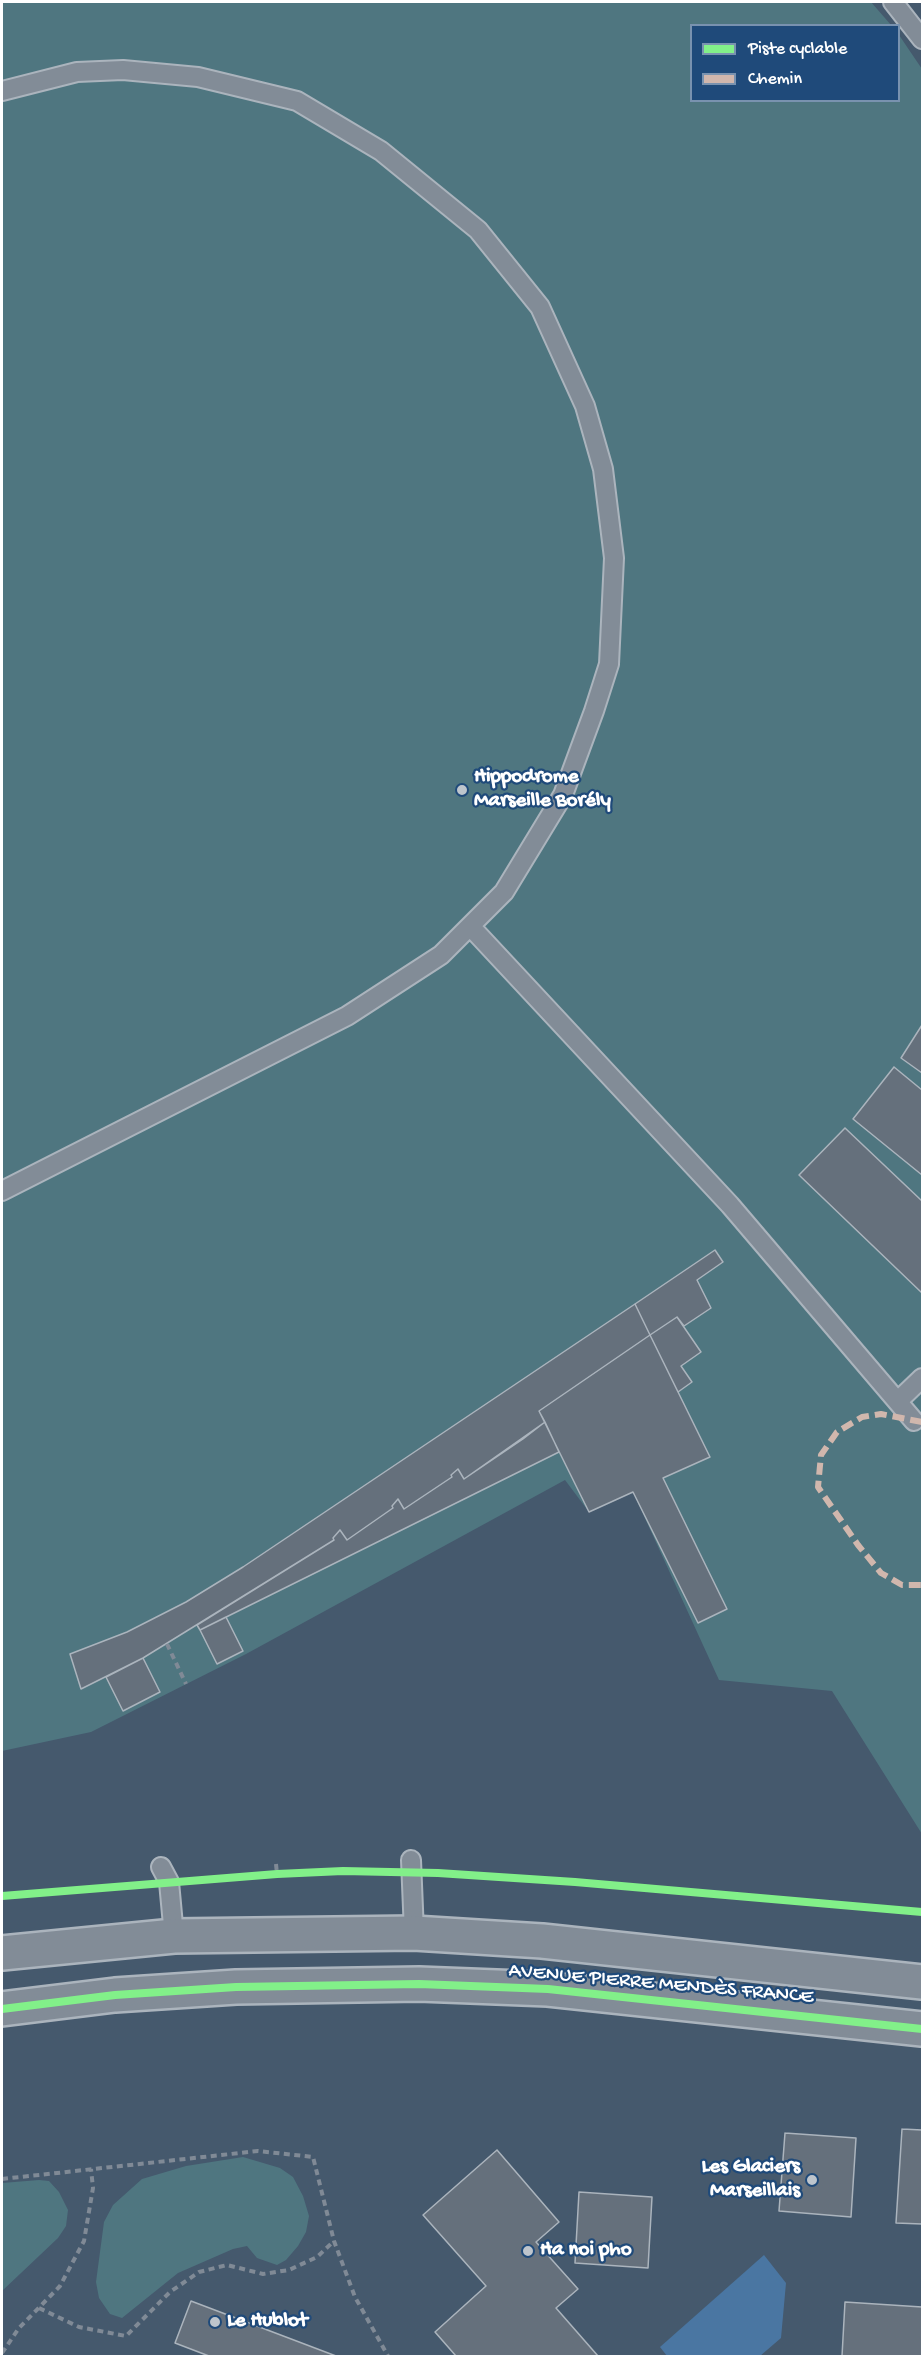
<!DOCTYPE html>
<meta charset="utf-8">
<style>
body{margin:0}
#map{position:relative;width:924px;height:2358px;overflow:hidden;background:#45596d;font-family:"Gochi Hand",sans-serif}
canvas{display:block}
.frame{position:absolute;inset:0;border:3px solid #fff;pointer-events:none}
.legend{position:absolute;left:690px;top:24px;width:210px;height:78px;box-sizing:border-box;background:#1f4a7a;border:2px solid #7992af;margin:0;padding:8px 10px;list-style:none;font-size:18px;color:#fff}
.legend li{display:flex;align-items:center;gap:12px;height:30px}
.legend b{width:30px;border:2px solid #7992af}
</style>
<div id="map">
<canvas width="924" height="2358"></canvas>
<div class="frame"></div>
<ul class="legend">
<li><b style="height:8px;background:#82f089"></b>Piste cyclable</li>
<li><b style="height:8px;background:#d1b7ad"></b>Chemin</li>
</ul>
</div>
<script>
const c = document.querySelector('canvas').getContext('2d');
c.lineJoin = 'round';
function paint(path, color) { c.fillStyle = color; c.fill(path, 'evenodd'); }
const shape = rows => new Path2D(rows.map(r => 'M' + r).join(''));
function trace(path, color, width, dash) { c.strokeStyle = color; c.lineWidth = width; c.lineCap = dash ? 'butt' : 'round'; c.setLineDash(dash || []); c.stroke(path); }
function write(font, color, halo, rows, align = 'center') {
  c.font = font + ' "Gochi Hand",sans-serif'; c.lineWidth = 4.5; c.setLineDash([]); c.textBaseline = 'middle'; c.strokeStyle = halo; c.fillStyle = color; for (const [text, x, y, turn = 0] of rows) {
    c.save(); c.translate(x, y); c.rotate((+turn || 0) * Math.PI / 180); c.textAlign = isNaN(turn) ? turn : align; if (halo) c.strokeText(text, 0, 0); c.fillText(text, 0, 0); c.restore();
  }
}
const green = shape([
 [2,2,871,2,891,25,692,26,692,100,898,100,899,35,922,69,922,1834,832,1691,719,1680,633,1492,589,1512,565,1480,246,1654,91,1732,2,1751],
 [243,2157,280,2168,293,2177,303,2196,309,2216,306,2232,298,2246,286,2260,277,2265,257,2258,247,2246,233,2249,178,2273,122,2318,110,2314,99,2298,96,2282,104,2222,113,2205,142,2179,186,2166],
 [39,2180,49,2181,59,2192,68,2210,66,2226,58,2238,2,2291,2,2183]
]);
const water = shape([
 [764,2255,786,2283,781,2338,760,2356,667,2356,660,2347]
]);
const building = shape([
 [922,1025,922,1073,901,1058,922,1025],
 [894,1067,922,1090,922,1175,853,1119,894,1067],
 [845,1128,922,1201,922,1293,799,1175,845,1128],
 [715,1250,723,1262,697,1280,711,1308,684,1326,677,1317,650,1335,635,1304,715,1250],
 [635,1304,650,1335,539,1411,545,1422,523,1439,464,1479,458,1469,451,1475,452,1477,404,1509,398,1499,392,1506,393,1508,347,1540,340,1530,333,1538,334,1540,143,1658,81,1689,70,1654,127,1632,186,1602,243,1567,635,1304],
 [677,1317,701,1352,681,1366,692,1382,678,1392,650,1335,677,1317],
 [650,1335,710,1457,663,1478,727,1609,698,1623,633,1492,589,1512,539,1411,650,1335],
 [545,1422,559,1452,200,1630,197,1625,334,1540,333,1538,340,1530,347,1540,393,1508,392,1506,398,1499,404,1509,452,1477,451,1475,458,1469,464,1479,545,1422],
 [226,1617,243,1651,217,1664,200,1630,226,1617],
 [143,1658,160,1692,123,1711,106,1677,143,1658],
 [902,2129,922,2130,922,2224,896,2223,902,2129],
 [785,2133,856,2138,851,2217,779,2211,785,2133],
 [497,2150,559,2222,536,2242,578,2289,556,2308,598,2356,456,2356,435,2332,486,2286,423,2215,497,2150],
 [579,2192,652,2197,648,2268,575,2263,579,2192],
 [191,2301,336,2356,209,2356,175,2343,191,2301],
 [845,2302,922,2307,922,2356,842,2356,845,2302]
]);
const path = shape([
 [167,1644,186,1684],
 [276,1864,277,1874],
 [2,2179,258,2151,313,2157,334,2241,355,2297,388,2356],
 [39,2308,79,2327,126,2336,170,2292,199,2272,227,2265,263,2274,289,2270,317,2257,334,2241],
 [2,2353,19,2328,60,2286,84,2241,93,2188,91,2169]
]);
const service = shape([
 [893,2,922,39],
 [2,91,77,72,123,70,198,77,297,101,381,151,478,230,540,307,585,406,603,469,614,558,609,664,594,711,563,795,504,892,441,955,347,1016,2,1191],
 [470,926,730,1205,914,1421],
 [898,1401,922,1378],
 [411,1860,414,1933],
 [161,1867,169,1882,174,1936]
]);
const tertiary = shape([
 [2,1953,174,1936,414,1933,542,1941,922,1982],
 [2,2009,115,1995,236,1987,419,1984,548,1989,922,2029]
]);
const quiet = shape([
 [922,1422,881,1414,862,1417,837,1432,821,1455,818,1487,858,1545,881,1573,902,1585,922,1585]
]);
const cycleway = shape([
 [2,1896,277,1874,343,1871,438,1873,575,1882,922,1912],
 [2,2009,115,1995,236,1987,419,1984,548,1989,922,2029]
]);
const markers = [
 [462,790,6,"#bec5cc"],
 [812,2180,6,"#bec5cc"],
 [528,2251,6,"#bec5cc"],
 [215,2322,6,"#bec5cc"]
];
const poiNames = [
 ["Hippodrome",474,778],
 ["Marseille Borély",474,802],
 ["Les Glaciers",800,2168,"right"],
 ["Marseillais",800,2192,"right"],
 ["Ha noi pho",540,2251],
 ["Le Hublot",227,2322]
];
const streetNames = [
 ["AVENUE PIERRE MENDÈS FRANCE",661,1985,5]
];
paint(green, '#4f7680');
paint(water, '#4a76a2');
paint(building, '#65707c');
trace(building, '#abb4bd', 1.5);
trace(service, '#abb4bd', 22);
trace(tertiary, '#abb4bd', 38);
trace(path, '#808a96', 4, [6, 4.5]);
trace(service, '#828c97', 18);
trace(tertiary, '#828c97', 33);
trace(quiet, '#d1b7ad', 6, [12, 6]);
trace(cycleway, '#82f089', 8);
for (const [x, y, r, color] of markers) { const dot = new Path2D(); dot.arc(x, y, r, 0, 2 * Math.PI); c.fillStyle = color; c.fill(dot); trace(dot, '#1f4a7a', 2); }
write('bold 21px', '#fff', '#1f4a7a', poiNames, 'left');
write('21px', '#fff', '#1f4a7a', streetNames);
</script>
